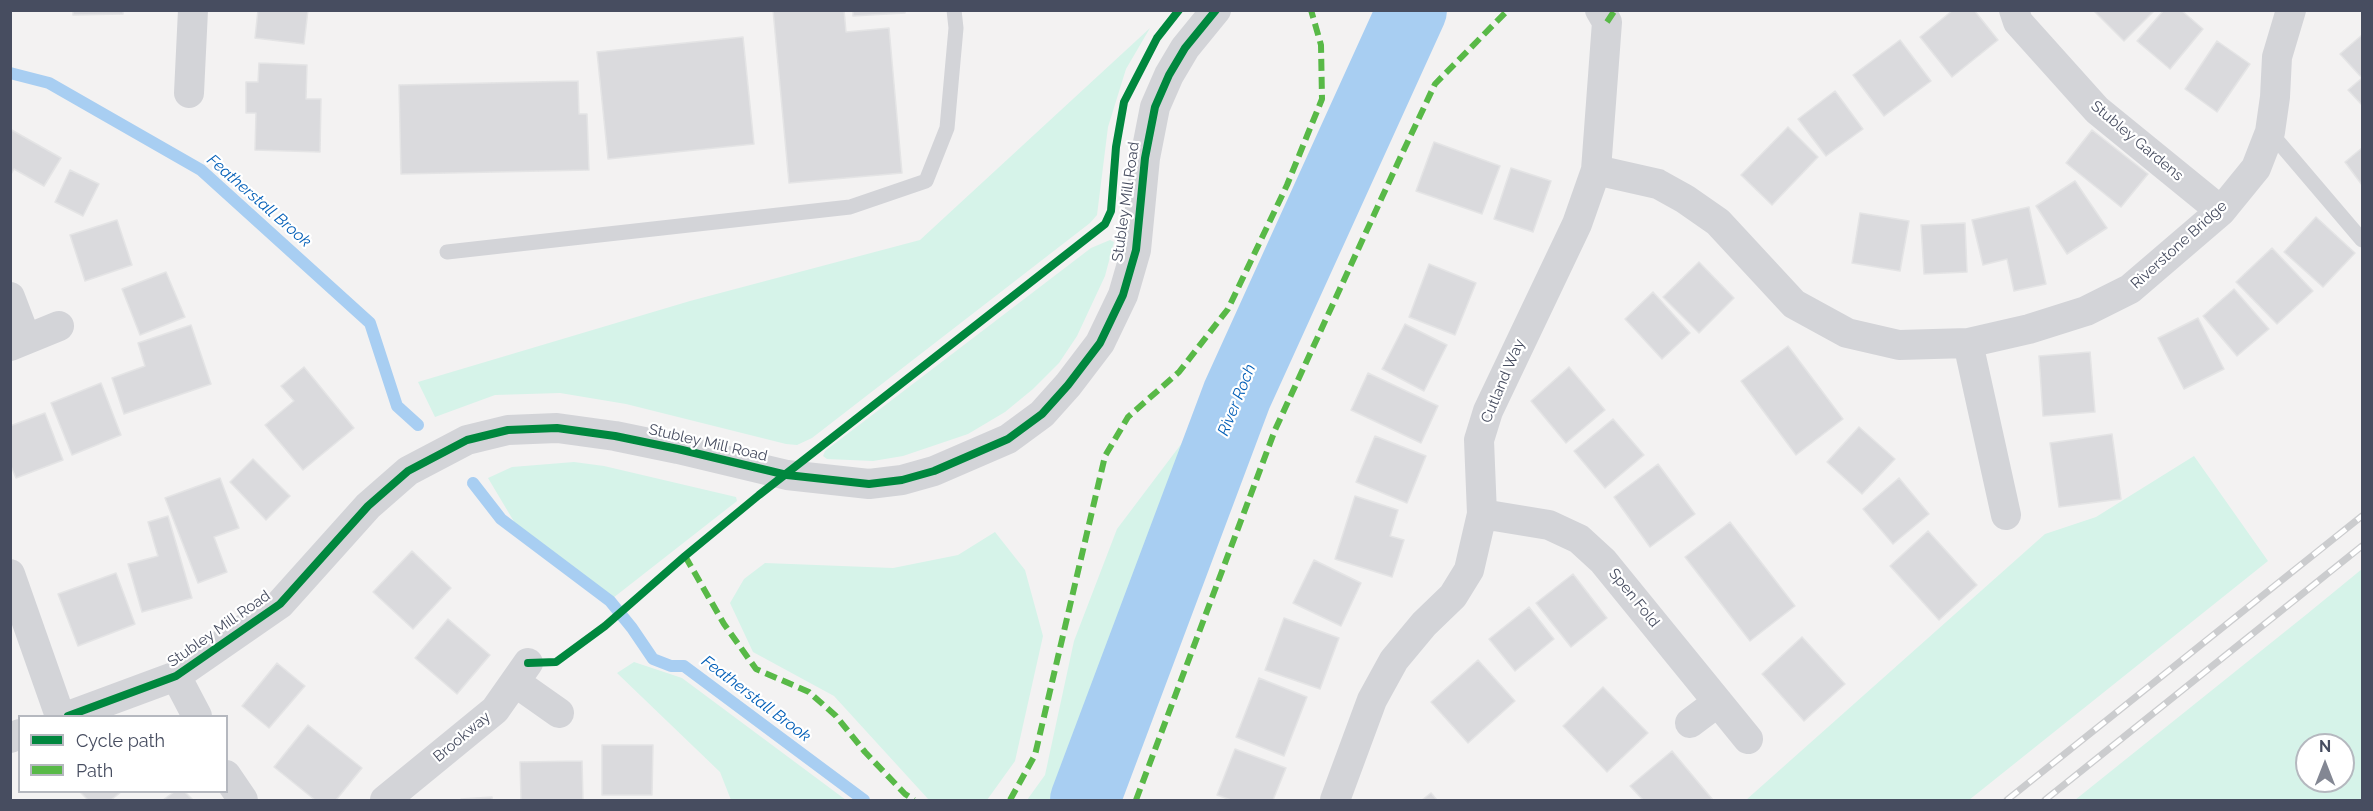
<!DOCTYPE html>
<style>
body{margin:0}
#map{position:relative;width:2373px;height:811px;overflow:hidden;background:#f3f2f2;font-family:Raleway,sans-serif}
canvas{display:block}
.frame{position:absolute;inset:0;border:12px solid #474d60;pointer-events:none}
.legend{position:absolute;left:18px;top:715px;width:210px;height:78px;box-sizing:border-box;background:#fff;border:2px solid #b5b8bf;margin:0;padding:8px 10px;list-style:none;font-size:18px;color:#474d60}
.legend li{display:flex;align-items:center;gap:12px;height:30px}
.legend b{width:30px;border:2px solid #b5b8bf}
.north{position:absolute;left:2295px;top:733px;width:60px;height:60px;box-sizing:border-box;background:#fff;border:2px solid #b5b8bf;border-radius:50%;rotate:0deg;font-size:16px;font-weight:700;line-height:24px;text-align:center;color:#474d60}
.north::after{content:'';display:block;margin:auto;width:21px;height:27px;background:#838793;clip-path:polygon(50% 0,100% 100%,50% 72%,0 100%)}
</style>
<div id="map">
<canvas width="2373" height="811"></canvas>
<div class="frame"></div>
<ul class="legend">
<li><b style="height:8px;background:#00873e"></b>Cycle path</li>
<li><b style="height:8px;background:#58b947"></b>Path</li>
</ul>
<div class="north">N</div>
</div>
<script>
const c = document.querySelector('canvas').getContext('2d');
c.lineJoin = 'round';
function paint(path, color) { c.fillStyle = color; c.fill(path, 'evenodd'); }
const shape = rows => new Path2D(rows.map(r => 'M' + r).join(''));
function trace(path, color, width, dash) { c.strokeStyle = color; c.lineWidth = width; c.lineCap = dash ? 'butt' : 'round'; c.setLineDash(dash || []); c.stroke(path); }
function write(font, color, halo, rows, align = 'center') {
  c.font = font + ' Raleway,sans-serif'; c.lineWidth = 4.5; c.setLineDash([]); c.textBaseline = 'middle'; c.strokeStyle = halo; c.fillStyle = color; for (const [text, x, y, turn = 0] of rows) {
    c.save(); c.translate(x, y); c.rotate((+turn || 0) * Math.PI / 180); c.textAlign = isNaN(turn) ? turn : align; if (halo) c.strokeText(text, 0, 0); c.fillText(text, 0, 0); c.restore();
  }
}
const green = shape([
 [1150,28,1126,69,1108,127,1097,215,1090,223,812,438,797,445,786,444,626,404,560,393,495,395,435,417,418,382,690,301,920,240],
 [1110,240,1114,242,1105,276,1077,336,1059,363,1033,389,1005,412,968,434,903,456,873,461,827,459,823,456,825,451,1091,248],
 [1191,431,1206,440,1071,800,1027,800,1045,775,1074,641,1117,529],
 [2194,456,2268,561,1969,800,1746,800,2045,534,2096,517],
 [574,462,604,466,736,497,737,501,613,598,597,589,516,525,488,478,512,467],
 [995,532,1025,570,1043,636,1015,761,987,800,929,800,834,696,753,652,730,603,744,579,765,563,893,568,958,555],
 [2362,569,2362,800,2075,800,2307,614],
 [2307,745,2343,745,2343,781,2307,781],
 [634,662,682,678,846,800,731,800,720,772,617,673]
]);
const stream = shape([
 [10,73,49,83,201,170,370,323,397,406,418,425],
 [473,483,501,519,610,601,632,628,653,659,671,666,684,666,864,800]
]);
const river = shape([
 [1085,800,1237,395,1412,10]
]);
const building = shape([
 [73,10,123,10,123,14,73,15,73,10],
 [258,10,308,10,304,44,255,38,258,10],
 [773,10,844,10,846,32,889,28,902,173,789,183,773,10],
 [853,10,905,10,905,13,853,16,853,10],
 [1953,10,1974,10,1998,40,1952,77,1920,37,1953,10],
 [2093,10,2155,10,2124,41,2093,10],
 [2164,10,2181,10,2203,29,2170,69,2137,41,2164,10],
 [2362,35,2362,105,2348,90,2362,78,2340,54,2362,35],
 [743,37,754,144,608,159,597,52,743,37],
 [1900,40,1931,81,1884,116,1853,75,1900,40],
 [2217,41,2250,64,2217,112,2185,89,2217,41],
 [259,63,307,65,306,99,321,99,320,152,255,150,256,113,246,113,246,82,258,82,259,63],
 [578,81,579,114,587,114,589,170,401,174,399,85,578,81],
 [1835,91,1863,129,1826,156,1798,119,1835,91],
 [1788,127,1818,157,1772,205,1741,175,1788,127],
 [10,129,61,158,44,186,14,169,10,176,10,129],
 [2092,130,2148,174,2121,207,2066,163,2092,130],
 [1434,142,1500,166,1482,214,1416,191,1434,142],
 [2362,148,2362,185,2345,162,2362,148],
 [1511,168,1551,181,1533,232,1494,219,1511,168],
 [70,170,99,184,83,216,55,202,70,170],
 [2075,181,2107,228,2067,254,2036,206,2075,181],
 [2029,207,2046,284,2014,291,2007,259,1983,265,1972,220,2029,207],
 [1860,213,1909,221,1900,271,1852,263,1860,213],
 [2316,217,2355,253,2323,287,2284,252,2316,217],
 [117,220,132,265,85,281,70,235,117,220],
 [1965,223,1967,272,1924,274,1921,225,1965,223],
 [2272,248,2313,291,2277,324,2236,282,2272,248],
 [1699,262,1734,298,1699,333,1663,297,1699,262],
 [1429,264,1476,283,1455,335,1409,317,1429,264],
 [166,272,185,317,140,335,122,289,166,272],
 [2234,289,2269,329,2237,356,2203,316,2234,289],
 [1653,292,1690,333,1662,359,1625,319,1653,292],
 [2198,318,2224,369,2184,389,2158,338,2198,318],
 [1405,324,1447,345,1424,391,1382,369,1405,324],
 [191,325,211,384,124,414,112,378,145,366,138,343,191,325],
 [1788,346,1843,419,1796,455,1741,381,1788,346],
 [2090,352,2095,412,2043,416,2039,356,2090,352],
 [304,367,354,428,303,470,265,425,294,401,281,386,304,367],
 [1569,367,1605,410,1566,443,1531,401,1569,367],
 [1368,373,1438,406,1421,443,1351,410,1368,373],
 [101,383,121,435,72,455,51,403,101,383],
 [45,413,63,460,16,478,10,464,10,426,45,413],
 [1613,419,1644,455,1605,488,1574,451,1613,419],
 [1859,427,1895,459,1862,494,1827,462,1859,427],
 [2112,434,2121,499,2059,507,2050,443,2112,434],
 [1375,436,1426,456,1407,503,1356,482,1375,436],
 [253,459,290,496,266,520,230,482,253,459],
 [1658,464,1695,514,1650,547,1614,497,1658,464],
 [220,478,239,528,214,537,227,572,198,583,165,498,220,478],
 [1899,478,1929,514,1893,544,1863,509,1899,478],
 [1355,496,1398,510,1390,536,1404,540,1392,577,1335,559,1355,496],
 [168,516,192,598,142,612,128,564,158,556,148,522,168,516],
 [1730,522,1795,606,1750,641,1685,557,1730,522],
 [1928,531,1977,585,1939,620,1890,566,1928,531],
 [412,551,451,588,413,629,373,592,412,551],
 [1314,560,1361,583,1341,626,1293,603,1314,560],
 [116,573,135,624,78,646,58,594,116,573],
 [1573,574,1607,618,1571,647,1536,603,1573,574],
 [1529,607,1554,639,1515,671,1489,639,1529,607],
 [1284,618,1339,638,1320,689,1265,670,1284,618],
 [448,619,490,655,457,694,415,658,448,619],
 [1802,637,1845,684,1804,721,1762,674,1802,637],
 [1478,660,1515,701,1468,743,1431,702,1478,660],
 [277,663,305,686,269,728,242,706,277,663],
 [1259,678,1307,697,1284,756,1236,737,1259,678],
 [1603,687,1648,733,1607,772,1563,726,1603,687],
 [308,725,362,768,336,800,315,800,274,767,308,725],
 [602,745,653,745,652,795,602,795,602,745],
 [1235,749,1286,768,1273,800,1231,800,1217,795,1235,749],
 [1672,751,1713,800,1643,800,1630,786,1672,751],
 [582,761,583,800,521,800,520,762,582,761],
 [80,792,121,792,111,800,88,800,80,792],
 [174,792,185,792,193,800,163,800,174,792],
 [1431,793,1437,800,1422,800,1431,793],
 [492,797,492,800,461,800,461,799,492,797]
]);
const lane = shape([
 [2270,132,2362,240],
 [447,252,850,207,926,181,947,128,956,28,954,10]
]);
const street = shape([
 [2014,10,2018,22,2097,110,2221,211],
 [189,93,193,10],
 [1596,170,1658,184,1685,199,1718,222,1794,304,1847,333,1899,345,1968,343,2029,329,2086,311,2130,289,2221,211,2256,168,2270,132,2275,97,2277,57,2291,10],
 [10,297,26,339],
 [1968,343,2006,515],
 [10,346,59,326],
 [1482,514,1549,525,1579,539,1603,561,1748,739],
 [10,574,60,716],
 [176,676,197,716],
 [515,682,559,713],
 [68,716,176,676,280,604,368,506,408,471,467,440,508,430,557,428,615,436,678,449,787,475,869,484,902,480,934,471,1008,439,1042,414,1068,385,1100,343,1123,295,1136,250,1145,158,1155,107,1169,75,1185,48,1216,10],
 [1690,723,1718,702],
 [10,738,20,734],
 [226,775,243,800],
 [385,800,495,710,528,663],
 [1335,800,1372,700,1394,660,1424,624,1453,596,1469,570,1482,514,1479,440,1488,411,1577,224,1596,170,1607,22,1600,10]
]);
const rail = shape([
 [2007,800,2362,516],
 [2045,800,2362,546]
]);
const quiet = shape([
 [1607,22,1615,10],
 [685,556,724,624,756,669,809,692,836,716,865,752,905,794,914,800],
 [1010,800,1035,755,1105,456,1128,417,1179,372,1228,309,1287,185,1322,99,1321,45,1311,10],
 [1136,800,1275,430,1401,156,1435,84,1508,10]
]);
const cycleway = shape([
 [528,663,556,662,605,626,685,556,759,495,1105,224,1111,211,1116,147,1124,102,1157,38,1179,10],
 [68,716,176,676,280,604,368,506,408,471,467,440,508,430,557,428,615,436,678,449,787,475,869,484,902,480,934,471,1008,439,1042,414,1068,385,1100,343,1123,295,1136,250,1145,158,1155,107,1169,75,1185,48,1216,10]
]);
const streetNames = [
 ["Stubley Gardens",2137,141,40],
 ["Stubley Mill Road",1126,202,-82],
 ["Riverstone Bridge",2179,245,-42],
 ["Cutland Way",1503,381,-67],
 ["Stubley Mill Road",708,443,13],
 ["Spen Fold",1634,598,51],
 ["Stubley Mill Road",219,629,-35],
 ["Brookway",462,737,-40]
];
const waterNames = [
 ["Featherstall Brook",259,201,41],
 ["River Roch",1237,400,-68],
 ["Featherstall Brook",756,699,37]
];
paint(green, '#d6f3e9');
trace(stream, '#a8cef2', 12);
trace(river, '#a8cef2', 70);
paint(building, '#dadadd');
trace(building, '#e4e4e5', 1.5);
trace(lane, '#d3d4d8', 15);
trace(street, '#d3d4d8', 30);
trace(rail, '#cbccce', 7);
trace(rail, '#fff', 4.5, [14]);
trace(quiet, '#58b947', 6, [12, 6]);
trace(cycleway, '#00873e', 8);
write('15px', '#474d60', '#fff', streetNames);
write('italic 16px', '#035fb8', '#fff', waterNames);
</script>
